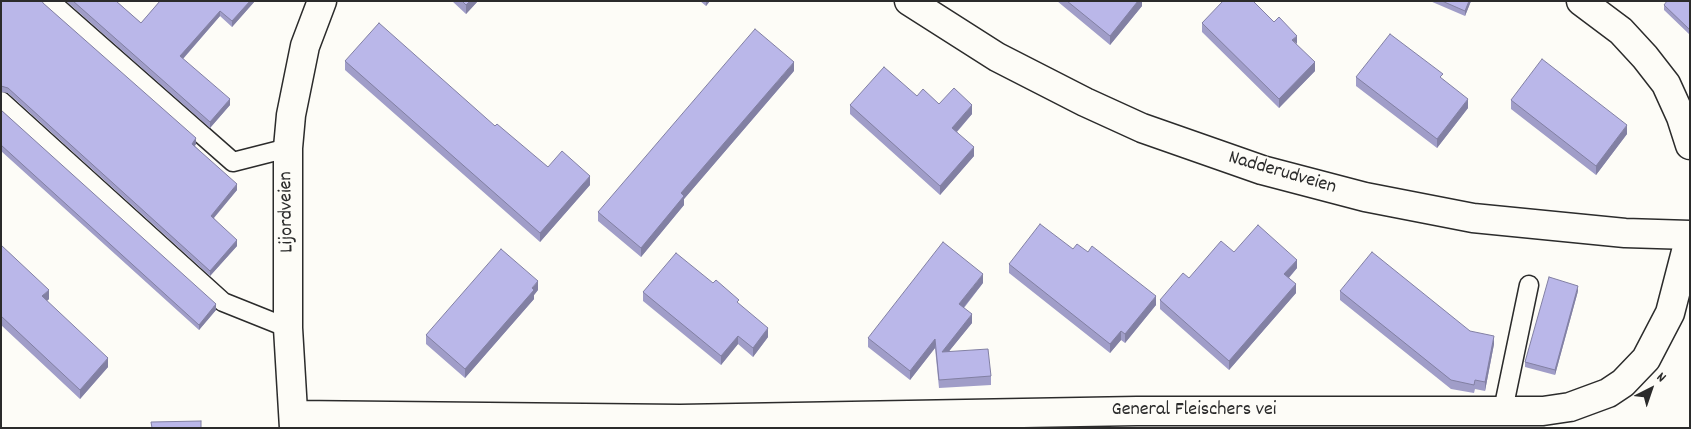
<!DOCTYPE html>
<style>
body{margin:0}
#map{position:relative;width:1691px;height:429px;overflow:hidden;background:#fdfcf7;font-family:Dekko,sans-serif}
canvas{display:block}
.frame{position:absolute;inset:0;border:2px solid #2b2b2b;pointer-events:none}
.north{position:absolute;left:1626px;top:364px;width:50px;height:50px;-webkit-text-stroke:4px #fdfcf7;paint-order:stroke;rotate:41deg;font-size:14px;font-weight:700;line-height:20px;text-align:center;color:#2b2b2b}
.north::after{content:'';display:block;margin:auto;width:18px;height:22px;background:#2b2b2b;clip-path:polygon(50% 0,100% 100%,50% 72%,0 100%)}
</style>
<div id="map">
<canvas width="1691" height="429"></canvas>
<div class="frame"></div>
<div class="north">N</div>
</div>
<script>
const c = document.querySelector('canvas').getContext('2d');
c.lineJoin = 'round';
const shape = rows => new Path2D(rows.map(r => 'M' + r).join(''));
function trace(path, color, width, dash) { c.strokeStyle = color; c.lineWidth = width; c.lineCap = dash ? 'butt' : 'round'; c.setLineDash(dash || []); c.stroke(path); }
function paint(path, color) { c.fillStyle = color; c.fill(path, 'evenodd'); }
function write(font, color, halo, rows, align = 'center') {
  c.font = font + ' Dekko,sans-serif'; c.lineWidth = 4; c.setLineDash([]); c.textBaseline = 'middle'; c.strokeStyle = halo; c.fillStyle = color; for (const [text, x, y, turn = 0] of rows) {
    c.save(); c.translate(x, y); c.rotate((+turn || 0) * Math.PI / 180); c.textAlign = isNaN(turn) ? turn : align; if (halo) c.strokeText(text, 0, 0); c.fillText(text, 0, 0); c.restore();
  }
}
const lane = shape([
 [50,1,233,162,288,148],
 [1,101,223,302,288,328],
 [1503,410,1529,285]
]);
const street = shape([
 [1581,1,1621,31,1645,57,1666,84,1681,117,1690,145],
 [295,415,680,419,1137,411,1543,411,1570,407,1608,393,1623,383,1646,359,1670,313,1690,236],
 [294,428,288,328,288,148,291,115,305,46,322,1]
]);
const secondary = shape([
 [909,1,997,57,1085,102,1142,128,1262,170,1365,197,1473,218,1625,233,1690,235]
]);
const wall = shape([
 [1,1,43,3,196,144,195,146,237,190,214,218,237,246,210,276,8,93,1,92],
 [66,1,116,1,141,23,160,1,255,1,232,27,220,16,183,59,230,105,210,128],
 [452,1,478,1,466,14],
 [700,1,710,1,706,6],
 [1057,1,1142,1,1142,6,1110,45],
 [1430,1,1471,1,1465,16],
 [1690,1,1690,35,1664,10,1664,5],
 [1202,23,1297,45,1315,71,1279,108,1202,32],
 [345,61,495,126,548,167,590,185,540,242,345,70],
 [794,71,684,199,684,205,641,257,598,221,598,212],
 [1356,77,1443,79,1468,108,1437,148,1356,86],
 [917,96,972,114,957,132,974,156,940,195,850,114,850,105],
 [1511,100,1627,134,1596,175,1511,109],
 [1,110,216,310,199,330,1,151],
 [1,245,49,299,47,301,108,367,80,399,1,325],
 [1073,249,1156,305,1125,343,1121,340,1110,353,1009,273,1009,264],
 [1234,252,1297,268,1289,278,1296,293,1229,370,1160,309,1160,300,1189,278],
 [983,283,964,308,972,323,949,351,991,376,991,385,939,388,935,348,910,380,868,347,868,338],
 [538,290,534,295,534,299,465,378,426,344,426,335],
 [1340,291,1470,331,1494,344,1485,391,1475,389,1474,393,1451,389,1340,300],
 [1578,291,1555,375,1525,367,1525,362],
 [643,292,739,304,768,337,753,357,738,344,721,365,643,301]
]);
const shadedWall = shape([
 [250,1,255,1,232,27,232,21],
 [470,1,478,1,466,14,466,5],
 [706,1,710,1,706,6],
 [1138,1,1142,1,1142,6,1110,45,1110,36],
 [1469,1,1471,1,1465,16,1465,11],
 [220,11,220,16,180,62,180,56],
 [1297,36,1297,44,1292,40],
 [794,62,794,71,684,199,684,205,641,257,641,248,681,193],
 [1315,62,1315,71,1279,108,1279,99],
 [230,99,230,105,210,128,210,122],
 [1468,99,1468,108,1437,148,1437,139],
 [972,105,972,114,952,137,952,128],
 [1627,125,1627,134,1596,175,1596,166],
 [196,138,196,144,192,149,192,144],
 [974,147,974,156,940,195,940,186],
 [590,176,590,185,540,242,540,233],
 [237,184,237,190,211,221,211,216],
 [237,240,237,246,210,276,210,271],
 [1297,260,1297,268,1284,283,1284,274],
 [983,274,983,283,959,313,959,304],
 [538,281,538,290,534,295,534,299,465,378,465,369],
 [1296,284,1296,293,1229,370,1229,361],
 [1578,286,1578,291,1555,375,1555,370],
 [49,290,49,299,42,305,42,296],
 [1156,296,1156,305,1125,343,1125,334],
 [216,304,216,310,199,330,199,325],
 [972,314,972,323,942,360,942,352],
 [768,328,768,337,753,357,753,348],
 [1121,331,1121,340,1110,353,1110,344],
 [738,336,738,344,721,365,721,356],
 [1494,336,1494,344,1485,391,1485,382],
 [935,339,935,348,910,380,910,371],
 [108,358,108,367,80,399,80,390]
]);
const building = shape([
 [1,1,42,1,43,3,196,138,192,144,237,184,211,216,237,240,210,271,8,88,1,86,1,1],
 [73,1,116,1,141,23,160,1,250,1,232,21,220,11,180,56,230,99,210,122,73,1],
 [462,1,470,1,466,5,462,1],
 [1067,1,1138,1,1110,36,1067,1],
 [1223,1,1253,1,1274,22,1279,17,1297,36,1292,40,1315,62,1279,99,1202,23,1223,1],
 [1442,1,1469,1,1465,11,1442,1],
 [1667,1,1690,1,1690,30,1664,5,1667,1],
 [379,23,495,126,497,124,548,167,562,151,590,176,540,233,345,61,379,23],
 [755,29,794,62,681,193,684,196,641,248,598,212,755,29],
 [1390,34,1443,74,1440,77,1468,99,1437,139,1356,77,1390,34],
 [1542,59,1627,125,1596,166,1511,100,1542,59],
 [884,67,917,96,923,89,939,104,954,88,972,105,952,128,974,147,940,186,850,105,884,67],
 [1,110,216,304,199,325,1,145,1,110],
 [1040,224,1073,249,1077,244,1088,252,1092,246,1156,296,1125,334,1121,331,1110,344,1009,264,1040,224],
 [1258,225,1297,260,1284,274,1296,284,1229,361,1160,300,1183,273,1189,278,1221,241,1234,252,1258,225],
 [943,242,983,274,959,304,972,314,942,352,988,349,991,376,939,380,935,339,910,371,868,338,943,242],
 [1,245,49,290,42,296,108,358,80,390,1,316,1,245],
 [501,249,538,281,532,288,534,290,465,369,426,335,501,249],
 [1372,252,1470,331,1494,336,1485,382,1475,380,1474,385,1451,380,1340,291,1372,252],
 [676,253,713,283,716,280,739,300,737,302,768,328,753,348,738,336,721,356,643,292,676,253],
 [1549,277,1578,286,1555,370,1525,362,1549,277],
 [201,421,201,428,152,428,151,422,201,421]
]);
const streetNames = [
 ["Nadderudveien",1282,174,16],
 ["Lijordveien",288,212,-91],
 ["General Fleischers vei",1194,411]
];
trace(lane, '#2b2b2b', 21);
trace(street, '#2b2b2b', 31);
trace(secondary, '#2b2b2b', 31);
trace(lane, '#fdfcf7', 18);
trace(street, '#fdfcf7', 28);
trace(secondary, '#fdfcf7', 28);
paint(wall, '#a09dc8');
paint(shadedWall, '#8280a3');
paint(building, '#bab7e9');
trace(building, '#8280a3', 1);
write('20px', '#2b2b2b', '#fdfcf7', streetNames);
</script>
